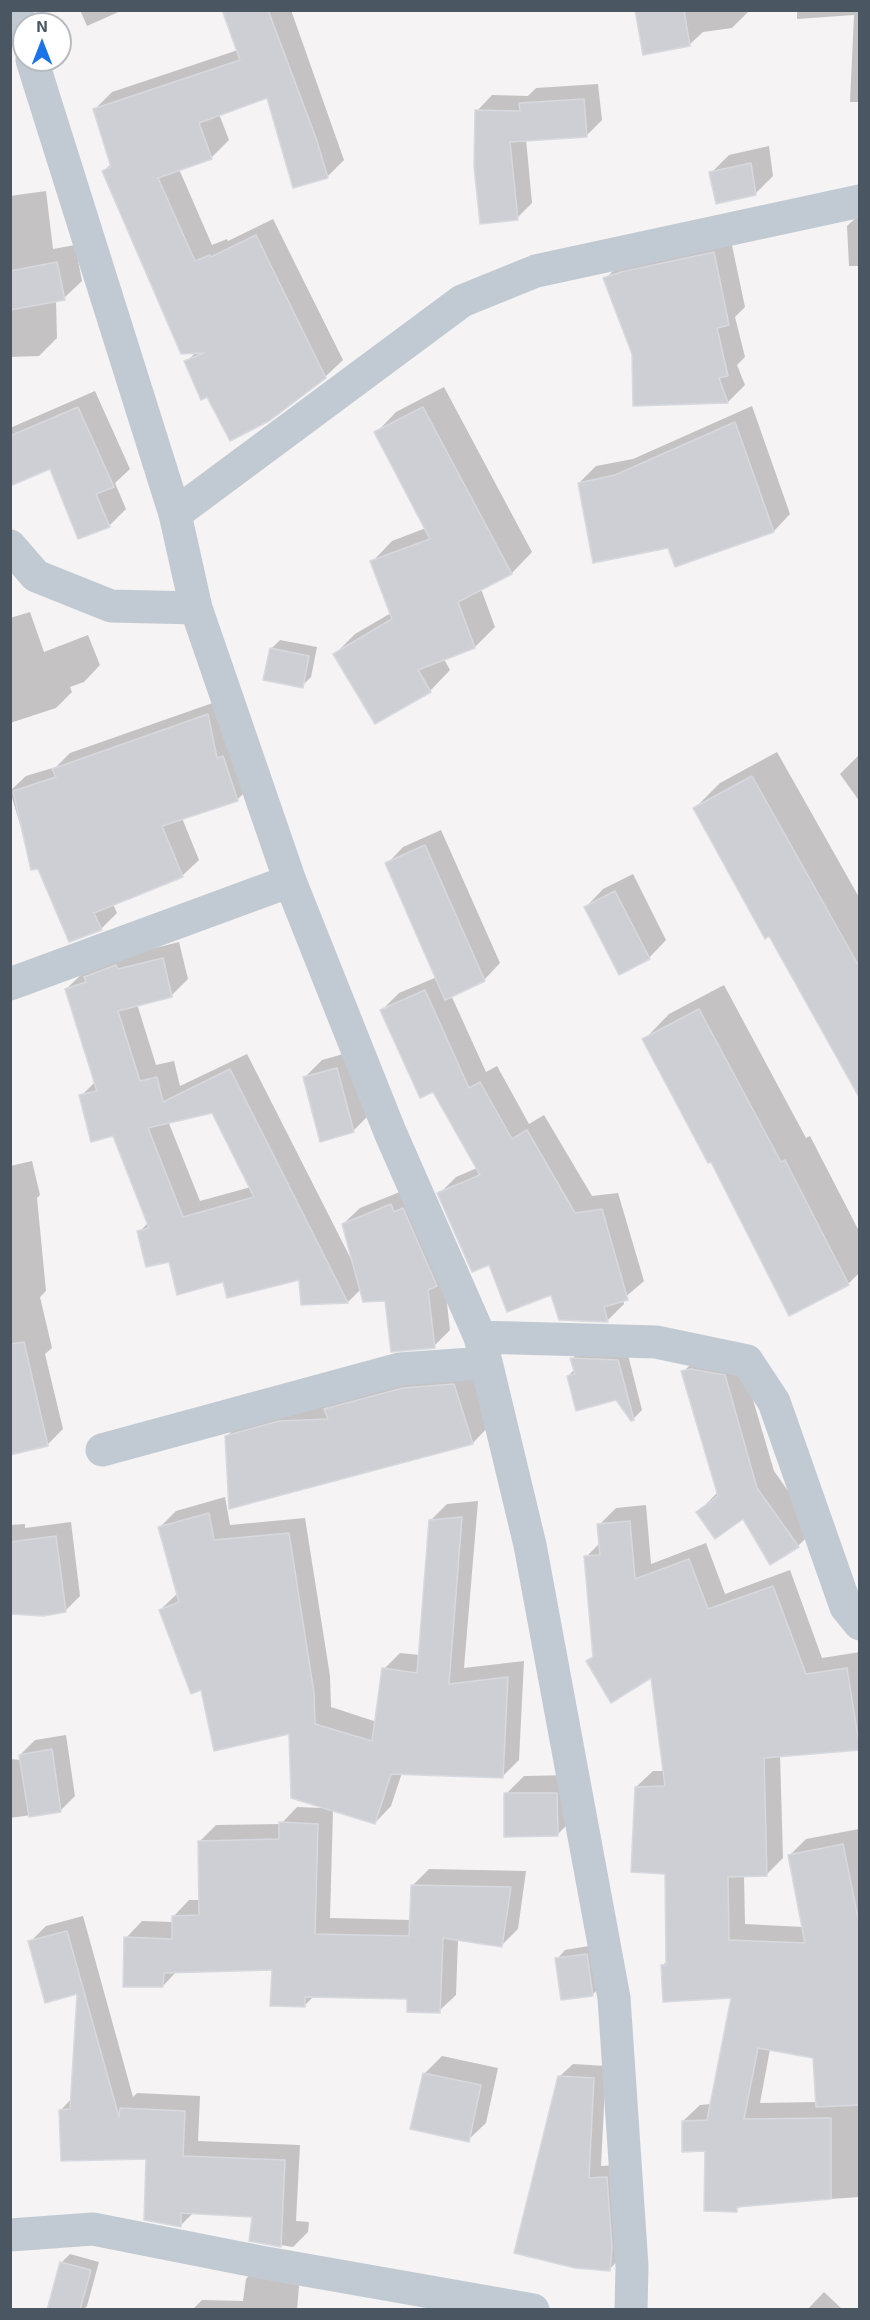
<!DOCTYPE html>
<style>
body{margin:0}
#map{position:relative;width:870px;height:2320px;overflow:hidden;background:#f5f3f3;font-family:"Exo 2",sans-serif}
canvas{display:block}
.frame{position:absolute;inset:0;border:12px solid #4a5661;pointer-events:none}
.north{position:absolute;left:12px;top:12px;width:60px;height:60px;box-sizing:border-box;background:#fff;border:2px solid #b7bbc0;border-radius:50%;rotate:0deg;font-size:16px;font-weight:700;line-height:24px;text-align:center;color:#4a5661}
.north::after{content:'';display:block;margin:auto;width:21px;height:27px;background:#1a73e8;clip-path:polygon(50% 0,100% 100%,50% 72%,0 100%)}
</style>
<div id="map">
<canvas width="870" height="2320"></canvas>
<div class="frame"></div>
<div class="north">N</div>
</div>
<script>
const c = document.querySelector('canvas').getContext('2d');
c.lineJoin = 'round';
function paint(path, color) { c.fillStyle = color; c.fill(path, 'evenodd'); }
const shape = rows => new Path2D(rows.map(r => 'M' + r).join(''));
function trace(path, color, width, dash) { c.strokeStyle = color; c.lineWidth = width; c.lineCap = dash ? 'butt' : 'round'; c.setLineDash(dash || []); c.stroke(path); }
const shadow = shape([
 [80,10,123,10,87,26],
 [223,10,291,10,344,160,327,177,268,96,219,114,229,140,211,158,179,169,212,245,227,239,228,241,273,219,343,360,325,377,208,395,186,362,196,352,104,171,111,164,94,110,112,92,238,50],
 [637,10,748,10,748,12,732,28,703,32,689,45],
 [797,10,860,10,860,102,850,102,854,15,797,19],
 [598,84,602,120,587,135,526,139,532,203,517,218,477,111,492,95,528,96,536,88],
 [769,146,773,176,755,194,711,173,729,155],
 [46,191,53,249,75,245,82,281,64,298,56,300,57,338,39,356,10,357,10,196],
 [860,214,860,266,849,266,847,226],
 [730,236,745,307,735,317,745,357,737,365,745,385,728,402,635,405,633,353,605,279,622,262],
 [444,387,532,552,512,573,481,589,495,627,475,647,444,659,450,670,430,691,335,654,355,634,391,613,372,562,392,541,426,528,376,433,396,412],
 [95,391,130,469,115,483,126,509,109,526,50,467,10,483,10,428],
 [752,406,790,514,774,531,669,547,579,483,596,466,633,459],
 [30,612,44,652,88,635,100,665,84,682,70,687,72,692,56,708,10,723,10,618],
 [280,640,317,647,311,677,302,686,271,649],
 [224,699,253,784,237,800,182,818,199,860,182,876,113,904,117,913,101,929,39,867,33,868,10,791,26,776,56,767,70,753],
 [777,752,860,899,860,1099,770,934,695,808,720,783],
 [860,754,860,802,840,774],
 [441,830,500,963,484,980,451,995,486,1072,497,1066,529,1124,544,1115,592,1196,618,1193,644,1281,623,1299,624,1304,608,1320,560,1319,552,1293,490,1263,439,1194,456,1177,477,1168,434,1090,382,1010,399,993,437,977,387,864,403,847],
 [633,874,666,940,649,958,586,907,603,889],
 [179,942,188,979,171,996,137,1004,156,1065,174,1061,180,1086,247,1054,352,1261,343,1224,360,1208,407,1189,444,1277,450,1330,434,1346,386,1300,361,1289,348,1302,302,1304,301,1278,225,1281,170,1260,139,1232,149,1222,114,1134,81,1096,96,1081,66,989,83,973,135,953],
 [212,1111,251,1187,200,1201,168,1121],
 [724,985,806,1138,810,1136,860,1233,860,1272,848,1284,712,1160,644,1040,669,1014],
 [354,1051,371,1113,353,1131,304,1078,322,1060],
 [32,1161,40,1195,37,1198,46,1291,40,1297,52,1348,45,1354,63,1429,47,1445,10,1453,10,1166],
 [581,1350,627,1351,642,1410,633,1419,617,1398,568,1376,575,1369,572,1359],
 [700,1355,741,1359,774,1471,815,1529,798,1546,771,1563,743,1517,698,1512,718,1492,683,1372],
 [472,1367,490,1425,473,1443,230,1507,226,1437,244,1419],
 [225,1497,230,1525,305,1518,330,1676,331,1707,377,1722,384,1669,400,1653,420,1655,431,1520,447,1504,478,1501,464,1668,524,1661,519,1760,502,1777,402,1773,391,1806,375,1823,333,1810,330,1918,411,1920,412,1886,429,1869,526,1871,518,1929,502,1945,458,1939,456,1995,439,2011,409,1998,314,1996,304,2006,273,1968,177,1971,163,1986,126,1938,142,1921,173,1922,173,1917,189,1900,201,1900,199,1842,216,1825,281,1824,297,1807,323,1808,291,1733,202,1688,160,1610,178,1593,160,1527,176,1511],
 [646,1505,651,1564,706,1543,725,1594,790,1570,822,1658,860,1652,860,1748,780,1755,783,1858,766,1875,744,1875,745,1924,803,1927,790,1855,806,1839,859,1829,860,2197,742,2205,736,2210,706,2150,683,2121,700,2105,711,2104,733,1996,662,1966,668,1960,667,1872,636,1787,653,1771,665,1771,653,1676,588,1662,594,1655,586,1557,600,1543,599,1525,616,1508],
 [770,2049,815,2057,817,2102,760,2103],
 [71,1522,80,1596,65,1611,10,1613,10,1525,25,1524,25,1528],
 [66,1735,75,1796,60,1811,10,1818,10,1759,21,1760,20,1755,35,1740],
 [574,1775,575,1817,557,1835,506,1794,524,1776],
 [83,1916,133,2097,137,2093,200,2096,198,2141,300,2145,296,2221,309,2222,308,2232,293,2247,251,2240,254,2216,194,2212,180,2226,148,2158,61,2110,72,2098,79,1992,30,1942,46,1926],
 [595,1945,602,1985,593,1994,557,1959,565,1950],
 [442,2056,498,2068,486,2123,468,2140,424,2074],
 [573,2064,606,2066,601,2166,620,2165,622,2256,609,2270,559,2077],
 [70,2254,99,2262,87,2306,83,2310,59,2310,61,2263],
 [257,2267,300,2275,297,2310,192,2310,202,2300,243,2301,246,2279],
 [824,2292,843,2310,807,2310]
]);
const building = shape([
 [222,10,268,10,316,138,328,178,293,188,267,98,199,123,212,159,158,178,195,261,210,255,211,257,256,235,326,378,269,421,230,441,207,397,201,400,184,361,204,353,181,354,102,171,111,167,93,109,240,60,222,10],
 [635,10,684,10,690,46,643,55,635,10],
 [584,99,587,137,510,142,518,220,480,224,474,166,475,110,520,111,519,103,584,99],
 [751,163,756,195,716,204,709,172,751,163],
 [714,252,729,325,717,328,728,376,719,378,728,403,633,406,632,354,603,278,621,272,714,252],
 [57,262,65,300,10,310,10,271,57,262],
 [78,407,114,487,96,494,110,527,78,539,50,469,10,486,10,436,78,407],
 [423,407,512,574,458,602,475,648,418,670,431,692,375,724,333,654,392,619,370,561,430,539,374,432,423,407],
 [735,422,774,532,675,567,668,548,593,563,578,483,615,475,735,422],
 [270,648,309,656,303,688,263,680,270,648],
 [208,714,217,758,223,756,238,801,162,826,183,877,94,913,102,930,69,942,38,869,31,870,13,791,56,777,52,769,208,714],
 [752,776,860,968,860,1099,769,936,765,939,693,808,752,776],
 [425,845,485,981,445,1000,385,863,425,845],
 [615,891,650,959,619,975,584,907,615,891],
 [163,958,172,997,118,1011,140,1081,157,1077,163,1102,230,1069,348,1303,301,1305,299,1280,227,1298,223,1282,177,1295,169,1262,146,1267,137,1231,149,1228,113,1136,91,1142,79,1095,97,1091,65,989,86,982,84,977,116,965,118,969,163,958],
 [212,1113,254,1197,183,1217,148,1128,212,1113],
 [425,990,469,1088,480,1082,512,1139,527,1130,575,1213,602,1209,628,1300,604,1307,608,1322,559,1320,551,1295,507,1312,489,1265,472,1272,437,1193,480,1175,433,1092,420,1098,380,1010,425,990],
 [699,1009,781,1162,785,1160,849,1285,789,1316,711,1162,708,1163,642,1039,699,1009],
 [337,1068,354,1132,320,1142,303,1077,337,1068],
 [391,1204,394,1212,403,1208,437,1286,428,1290,435,1348,391,1352,385,1301,363,1302,342,1224,391,1204],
 [24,1342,48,1446,10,1455,10,1344,24,1342],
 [570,1358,618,1360,634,1420,631,1421,616,1400,576,1411,567,1376,575,1374,570,1358],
 [691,1369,725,1375,757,1488,799,1547,770,1565,743,1519,715,1539,696,1512,718,1496,681,1371,691,1369],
 [454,1384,473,1444,229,1509,225,1436,279,1421,328,1419,324,1409,403,1388,454,1384],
 [209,1513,214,1540,289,1533,314,1693,315,1724,372,1741,382,1668,417,1673,429,1520,462,1517,449,1684,508,1677,503,1778,391,1774,375,1824,291,1798,289,1734,214,1751,201,1690,191,1694,159,1610,179,1602,158,1527,209,1513],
 [630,1521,635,1579,689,1559,708,1609,773,1586,806,1674,847,1668,860,1750,764,1758,767,1876,728,1877,729,1940,805,1943,788,1855,843,1844,860,1928,860,2105,816,2107,813,2058,758,2048,744,2119,831,2118,831,2199,737,2207,737,2212,704,2211,705,2151,682,2152,682,2121,707,2120,731,1998,663,2002,661,1965,666,1965,665,1874,631,1872,635,1787,665,1786,651,1678,611,1703,586,1661,593,1657,584,1556,600,1555,597,1524,630,1521],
 [56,1536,66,1612,43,1616,10,1614,10,1542,56,1536],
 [52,1749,61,1812,29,1817,19,1755,52,1749],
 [504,1793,557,1793,558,1836,504,1837,504,1793],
 [279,1822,318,1824,315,1934,409,1936,411,1885,511,1887,502,1947,443,1938,440,2013,407,2012,407,1999,305,1997,305,2007,270,2006,272,1970,164,1973,163,1987,123,1987,124,1937,172,1939,172,1916,199,1915,198,1841,279,1839,279,1822],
 [67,1931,119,2117,120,2108,185,2111,183,2156,285,2160,281,2247,249,2241,252,2217,181,2213,181,2227,144,2220,146,2159,61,2161,59,2110,70,2109,77,1994,45,2003,28,1941,67,1931],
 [587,1954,593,1996,561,2000,555,1958,587,1954],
 [423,2073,481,2085,469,2142,410,2129,423,2073],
 [558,2076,594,2078,589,2178,607,2177,612,2248,610,2271,575,2268,514,2253,558,2076],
 [60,2262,91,2270,80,2310,47,2310,60,2262]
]);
const minor = shape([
 [16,10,24,34],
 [32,60,175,514,196,608,290,881,390,1132,480,1337,530,1545,614,1998,632,2266,631,2310],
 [175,514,462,301,536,271,860,201],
 [10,546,36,576,111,606,196,608],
 [10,984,290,881],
 [480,1337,656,1342,747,1361,774,1402,846,1607,860,1624],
 [102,1450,400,1369,486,1363],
 [10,2235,93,2229,260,2262,533,2310]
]);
paint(shadow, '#0003');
paint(building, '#cdcfd5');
trace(building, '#d7d9de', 1.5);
trace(minor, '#c1cad2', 33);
</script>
